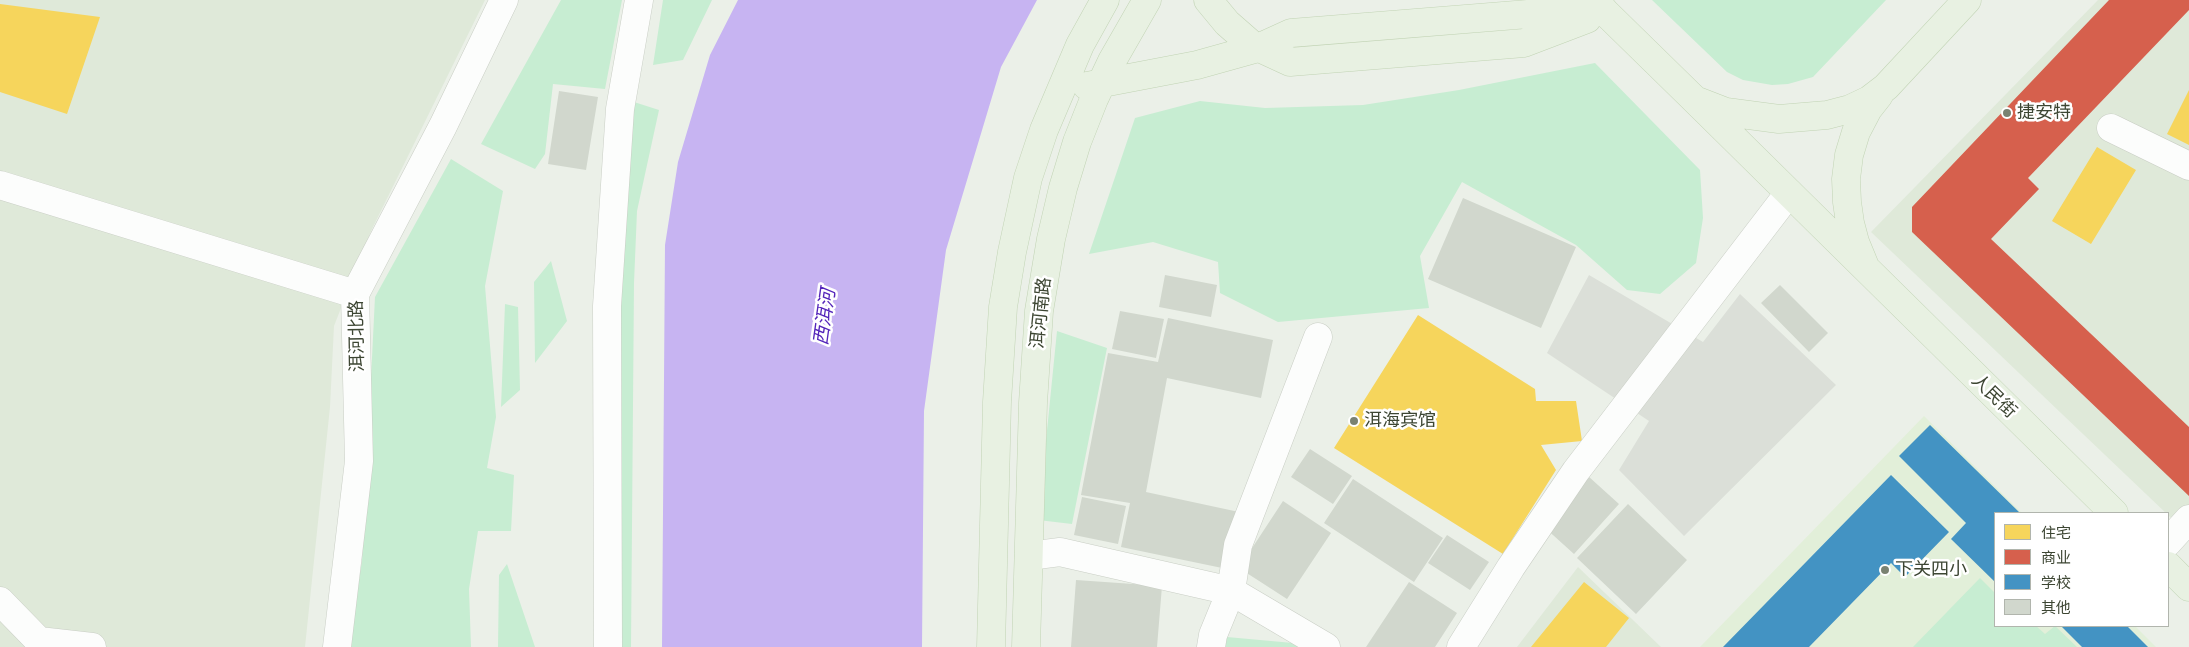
<!DOCTYPE html>
<meta charset="utf-8">
<style>
body{margin:0}
#map{position:relative;width:2189px;height:647px;overflow:hidden;background:#ebf0e8;font-family:Inter,"Noto Sans SC",sans-serif}
canvas{display:block}
.legend{position:absolute;left:1994px;top:512px;width:175px;height:115px;box-sizing:border-box;background:#fff;border:1px solid #b1b5ad;margin:0;padding:6px 9px;list-style:none;font-size:15px;color:#3d4633}
.legend li{display:flex;align-items:center;gap:10px;height:25px}
.legend b{width:25px;border:1px solid #b1b5ad}
</style>
<div id="map">
<canvas width="2189" height="647"></canvas>
<ul class="legend">
<li><b style="height:14px;background:#f6d55c"></b>住宅</li>
<li><b style="height:14px;background:#d6604d"></b>商业</li>
<li><b style="height:14px;background:#4393c3"></b>学校</li>
<li><b style="height:14px;background:#d1d7cd"></b>其他</li>
</ul>
</div>
<script>
const c = document.querySelector('canvas').getContext('2d');
c.lineJoin = 'round';
function paint(path, color) { c.fillStyle = color; c.fill(path, 'evenodd'); }
const shape = rows => new Path2D(rows.map(r => 'M' + r).join(''));
function trace(path, color, width, dash) { c.strokeStyle = color; c.lineWidth = width; c.lineCap = dash ? 'butt' : 'round'; c.setLineDash(dash || []); c.stroke(path); }
function write(font, color, halo, rows, align = 'center') {
  c.font = font + ' Inter,"Noto Sans SC",sans-serif'; c.lineWidth = 5; c.setLineDash([]); c.textBaseline = 'middle'; c.strokeStyle = halo; c.fillStyle = color; for (const [text, x, y, turn = 0] of rows) {
    c.save(); c.translate(x, y); c.rotate((+turn || 0) * Math.PI / 180); c.textAlign = isNaN(turn) ? turn : align; if (halo) c.strokeText(text, 0, 0); c.fillText(text, 0, 0); c.restore();
  }
}
const residential = shape([
 [0,0,485,0,371,231,334,326,330,407,305,647,0,647],
 [2098,0,2189,0,2189,535,1871,232],
 [1578,567,1661,647,1517,647]
]);
const education = shape([
 [1924,416,2022,513,1995,513,1995,626,2135,626,2156,647,1700,647]
]);
const green = shape([
 [561,0,622,0,605,89,553,84,545,154,535,169,481,144],
 [663,0,712,0,683,60,653,65],
 [1652,0,1886,0,1813,77,1788,84,1772,85,1743,80,1727,72],
 [1595,63,1700,170,1703,218,1696,263,1660,294,1627,290,1576,245,1462,182,1420,256,1429,308,1278,322,1220,293,1218,262,1153,242,1089,254,1135,118,1200,101,1265,108,1363,105,1459,90],
 [634,102,659,110,637,211,634,283,631,647,617,647,621,232],
 [451,159,503,191,485,286,496,417,487,468,514,475,511,531,478,531,469,589,471,647,348,647,362,561,375,297],
 [551,261,567,321,535,363,534,282],
 [505,304,518,307,520,390,501,407],
 [1057,331,1107,348,1072,524,1038,520],
 [507,564,535,647,498,647,499,575],
 [1980,578,1995,593,1995,626,2036,626,2045,634,2055,626,2077,647,1913,647],
 [1227,637,1304,644,1308,647,1224,647]
]);
const parking = shape([
 [1589,275,1703,342,1740,294,1836,385,1684,536,1619,470,1649,421,1547,353]
]);
const water = shape([
 [738,0,1037,0,1001,67,946,250,924,411,922,647,662,647,665,245,678,162,710,55]
]);
const homes = shape([
 [0,4,100,17,67,114,0,92],
 [2189,90,2189,145,2167,134],
 [2097,147,2136,170,2091,244,2052,221],
 [1418,315,1535,389,1536,401,1576,401,1582,441,1541,445,1556,470,1503,554,1334,448],
 [1584,582,1629,618,1606,647,1531,647]
]);
const shops = shape([
 [2109,0,2189,0,2189,10,2028,178,2039,189,1991,239,2189,427,2189,496,1912,232,1912,207]
]);
const schools = shape([
 [1930,425,2020,513,1995,513,1995,582,1951,539,1966,523,1899,456],
 [1891,475,1949,532,1905,577,1891,563,1809,647,1723,647],
 [2061,626,2127,626,2148,647,2082,647]
]);
const building = shape([
 [559,91,598,97,586,170,548,164],
 [1463,198,1576,247,1541,328,1428,279],
 [1165,275,1217,285,1211,317,1159,307],
 [1780,285,1828,333,1809,352,1761,303],
 [1120,311,1164,319,1156,358,1112,349],
 [1168,318,1273,340,1261,398,1167,378,1146,492,1239,512,1227,569,1121,547,1130,503,1081,495,1108,353,1158,362],
 [1310,449,1352,476,1333,504,1291,477],
 [1588,476,1619,504,1574,554,1543,526],
 [1353,479,1443,538,1414,582,1324,523],
 [1082,497,1126,506,1118,544,1074,535],
 [1283,501,1331,533,1287,599,1239,568],
 [1628,504,1687,560,1636,614,1577,558],
 [1447,535,1489,562,1470,590,1428,563],
 [1076,580,1162,586,1157,647,1071,647],
 [1409,582,1457,613,1435,647,1366,647]
]);
const minor = shape([
 [2111,128,2189,166],
 [0,185,355,294],
 [1318,337,1238,545,1231,591,1326,647],
 [2168,542,2189,519],
 [1029,556,1060,552,1231,591,1213,635,1211,647],
 [0,601,39,641,92,647],
 [337,647,359,461,355,294,443,126,504,0],
 [608,647,607,306,620,109,639,0],
 [1461,647,1511,567,1576,471,1789,193]
]);
const major = shape([
 [1208,0,1227,23,1251,44,1290,62,1524,43,1587,19],
 [1595,0,1605,12,1695,100,1726,112,1779,119,1827,115,1850,109,1869,100,1886,87,1967,0],
 [1087,86,1197,65,1258,48,1291,33,1528,14,1605,12],
 [1695,100,2114,513],
 [1864,264,1855,242,1850,223,1847,202,1846,179,1849,155,1856,132,1868,109,1879,95],
 [2168,566,2189,587],
 [991,647,997,402,1003,307,1012,252,1028,178,1044,130,1080,45,1105,0],
 [1026,647,1033,403,1039,311,1051,239,1063,188,1077,142,1094,99,1112,61,1147,0]
]);
const markers = [
 [2007,113,5,"#7a8272"],
 [1354,421,5,"#7a8272"],
 [1885,570,5,"#7a8272"]
];
const poiNames = [
 ["捷安特",2017,113],
 ["洱海宾馆",1364,421],
 ["下关四小",1895,570]
];
const streetNames = [
 ["洱河南路",1041,313,-84],
 ["洱河北路",357,336,-91],
 ["人民街",1994,396,44]
];
const waterNames = [
 ["西洱河",825,317,-82]
];
paint(residential, '#dfe9d9');
paint(education, '#e2efd9');
paint(green, '#c7edd2');
paint(parking, '#dbdfd8');
paint(water, '#c7b4f2');
paint(homes, '#f6d55c');
paint(shops, '#d6604d');
paint(schools, '#4393c3');
paint(building, '#d1d7cd');
trace(minor, '#c9cec5', 29);
trace(major, '#c1d3b4', 29);
trace(minor, '#fcfdfc', 28);
trace(major, '#e8f1e2', 28);
for (const [x, y, r, color] of markers) { const dot = new Path2D(); dot.arc(x, y, r, 0, 2 * Math.PI); c.fillStyle = color; c.fill(dot); trace(dot, '#fff', 2); }
write('18px', '#3d4633', '#fff', poiNames, 'left');
write('18px', '#3d4633', '#fff', streetNames);
write('italic 19px', '#5425ba', '#fff', waterNames);
</script>
